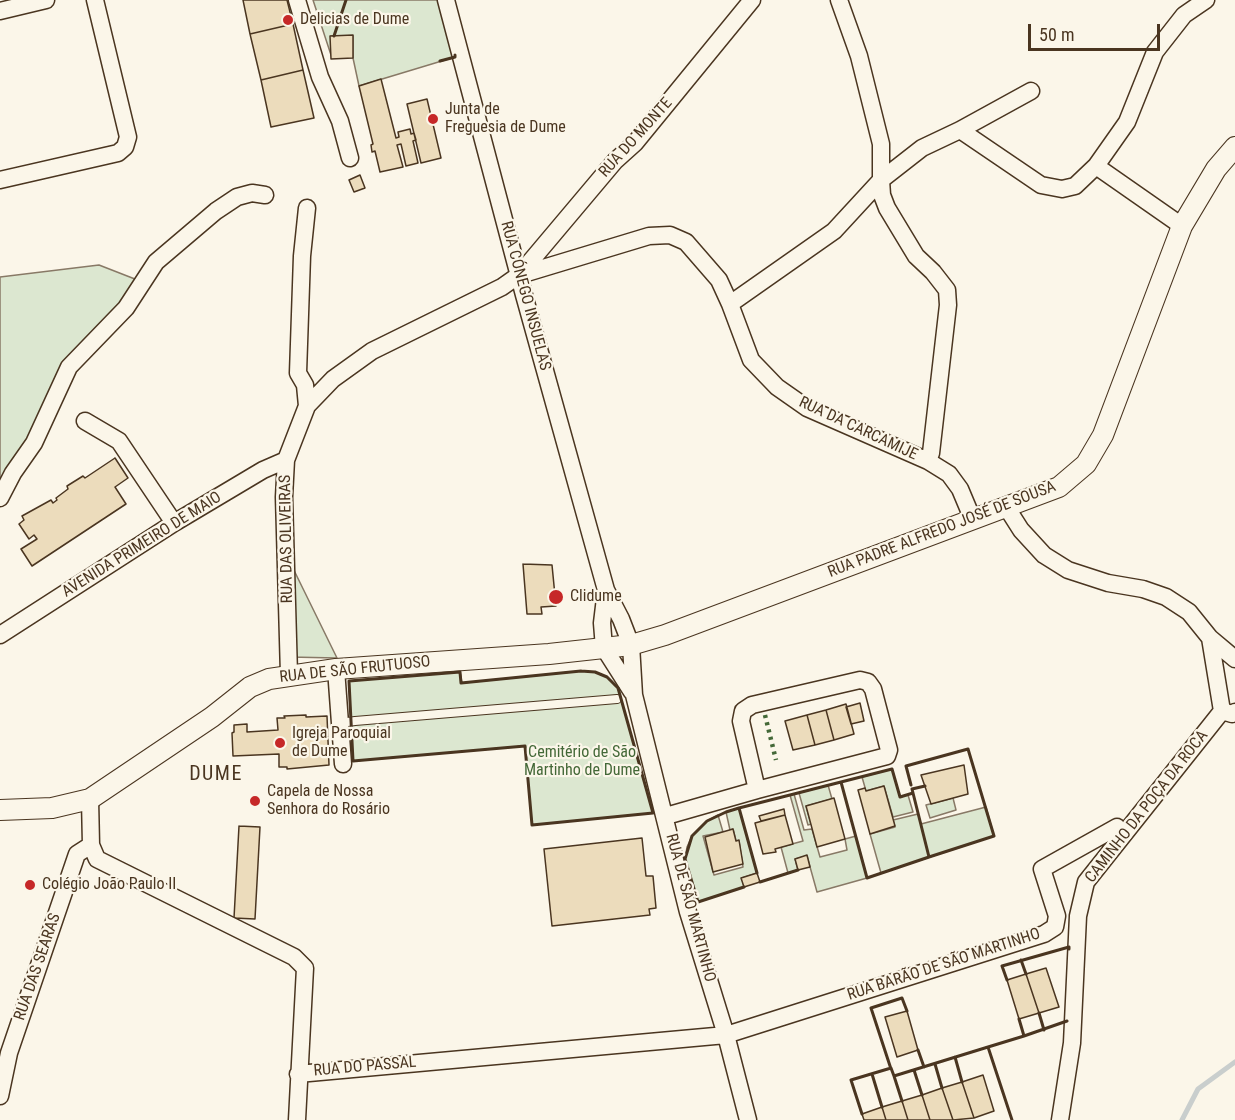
<!DOCTYPE html>
<meta charset="utf-8">
<style>
body{margin:0}
#map{position:relative;width:1235px;height:1120px;overflow:hidden;background:#fbf6e9;font-family:"Roboto Condensed",sans-serif}
canvas{display:block}
.scale{position:absolute;left:1028px;top:24px;width:132px;height:27px;box-sizing:border-box;border:3px solid #4a3520;border-top:0;padding-left:8px;font-size:18px;line-height:21px;white-space:nowrap;color:#4a3520;-webkit-text-stroke:4px #fbf6e9;paint-order:stroke}
</style>
<div id="map">
<canvas width="1235" height="1120"></canvas>
<div class="scale">50 m</div>
</div>
<script>
const c = document.querySelector('canvas').getContext('2d');
c.lineJoin = 'round';
function paint(path, color) { c.fillStyle = color; c.fill(path, 'evenodd'); }
const shape = rows => new Path2D(rows.map(r => 'M' + r).join(''));
function trace(path, color, width, dash) { c.strokeStyle = color; c.lineWidth = width; c.lineCap = dash ? 'butt' : 'round'; c.setLineDash(dash || []); c.stroke(path); }
function write(font, color, halo, rows, align = 'center') {
  c.font = font + ' "Roboto Condensed",sans-serif'; c.lineWidth = 4.5; c.setLineDash([]); c.textBaseline = 'middle'; c.strokeStyle = halo; c.fillStyle = color; for (const [text, x, y, turn = 0] of rows) {
    c.save(); c.translate(x, y); c.rotate((+turn || 0) * Math.PI / 180); c.textAlign = isNaN(turn) ? turn : align; if (halo) c.strokeText(text, 0, 0); c.fillText(text, 0, 0); c.restore();
  }
}
const green = shape([
 [313,0,440,0,455,57,359,86,353,58,353,36,331,36,331,55,313,0],
 [99,265,140,281,78,351,30,440,3,478,0,477,0,277,99,265],
 [286,554,337,658,289,657,286,554],
 [581,671,595,672,607,677,618,688,653,813,532,825,525,746,353,761,349,681,460,672,462,683,581,671],
 [892,769,900,797,908,795,913,812,893,817,884,786,866,791,862,777,892,769],
 [828,785,832,799,806,806,811,824,808,825,799,793,828,785],
 [794,794,804,830,812,829,820,857,847,850,845,839,856,836,867,878,817,892,807,856,795,859,798,870,788,873,781,847,803,841,790,795,794,794],
 [953,798,956,810,930,818,926,805,953,798],
 [986,807,994,836,881,873,870,834,895,827,893,820,918,814,921,824,986,807],
 [739,808,757,873,742,878,744,887,698,902,685,859,687,847,692,836,707,821,718,815,723,832,703,836,714,875,743,867,739,841,736,841,733,829,730,830,726,812,739,808]
]);
const stream = shape([
 [1182,1120,1198,1089,1235,1062]
]);
const building = shape([
 [243,0,287,0,293,24,250,34,243,0],
 [293,24,303,70,261,80,250,34,293,24],
 [353,35,353,58,331,59,330,36,353,35],
 [303,70,314,118,271,127,261,80,303,70],
 [381,79,396,138,399,137,398,132,410,129,411,134,414,133,416,140,413,141,418,163,406,166,401,144,397,145,403,167,380,172,375,151,372,152,371,145,373,144,359,86,381,79],
 [427,99,441,158,421,163,407,104,427,99],
 [360,175,365,188,354,192,349,180,360,175],
 [115,458,128,478,115,487,126,504,32,566,21,549,37,539,34,535,29,539,19,524,24,520,22,516,51,500,53,503,57,500,56,498,68,489,67,486,83,476,85,478,115,458],
 [523,564,552,565,556,606,541,607,542,614,527,614,523,564],
 [860,703,864,721,851,724,846,707,860,703],
 [846,704,854,734,834,740,826,710,846,704],
 [826,710,834,740,815,745,807,715,826,710],
 [306,715,306,717,327,716,329,765,287,769,287,767,279,767,279,754,233,756,232,733,234,732,234,725,247,724,247,732,278,730,277,718,285,718,284,716,306,715],
 [807,715,815,745,793,750,785,721,807,715],
 [964,765,968,794,931,804,921,775,964,765],
 [884,786,895,826,870,834,858,790,865,788,866,791,884,786],
 [834,798,845,839,817,847,806,806,834,798],
 [784,809,785,815,761,821,759,816,784,809],
 [785,815,793,844,775,849,776,852,763,854,755,823,785,815],
 [239,826,260,827,255,919,234,918,239,826],
 [733,829,736,841,739,840,743,864,713,872,705,837,733,829],
 [642,838,646,876,653,876,656,908,649,909,650,915,552,926,544,849,642,838],
 [807,855,810,867,798,870,795,859,807,855],
 [757,873,760,882,744,887,741,878,757,873],
 [1046,968,1059,1007,1039,1013,1026,974,1046,968],
 [1026,974,1039,1013,1019,1019,1007,980,1026,974],
 [907,1011,918,1050,897,1057,885,1017,907,1011],
 [983,1075,994,1111,974,1118,962,1082,983,1075],
 [962,1082,974,1118,953,1120,942,1088,962,1082],
 [942,1088,953,1120,930,1120,922,1095,942,1088],
 [922,1095,930,1120,908,1120,902,1101,922,1095],
 [902,1101,908,1120,886,1120,882,1107,902,1101],
 [882,1107,886,1120,864,1120,862,1114,882,1107]
]);
const service = shape([
 [340,723,355,721,617,699]
]);
const minor = shape([
 [297,0,320,77,340,121,350,158],
 [446,0,524,295,606,590,621,619,631,645,634,695,688,912,726,1035,748,1120],
 [839,0,859,56,881,144,881,180,882,195,887,208,916,256,933,272,947,290,948,305,931,453,928,461],
 [0,11,46,0],
 [960,130,1041,185,1062,189,1075,186,1096,166,1127,122,1155,52,1184,15,1206,0],
 [1096,166,1182,226],
 [0,180,118,153,125,147,128,137,95,0],
 [520,275,649,236,670,235,686,242,719,280,730,304,751,360,777,387,807,408,928,461,949,474,960,489,973,520],
 [730,304,834,231,881,180,922,148,960,130,1031,91],
 [307,406,305,385,298,373,302,256,307,208],
 [85,421,119,441,174,523],
 [0,498,13,473,34,443,69,367,126,308,156,262,216,211,237,197,252,193,265,195],
 [1007,508,1021,530,1044,555,1068,570,1108,583,1143,589,1166,597,1189,612,1210,638,1235,659],
 [606,590,602,623,604,648,632,692],
 [0,635,174,523,263,470,286,460],
 [1210,638,1222,711,1232,714,1235,712],
 [336,669,343,764],
 [289,675,284,497,286,460,307,406,333,379,372,351,502,287,519,275,615,161,635,143,752,0],
 [90,799,91,845,97,859,294,957,305,968,297,1120],
 [666,816,757,790,887,756,889,750,873,689,868,682,860,680,752,705,743,711,741,721,757,790],
 [298,1074,726,1035,1044,934,1055,927,1057,916,1042,869,1117,827],
 [0,1096,9,1053,77,854,91,845],
 [1060,1120,1072,1043,1078,916,1086,882,1222,711]
]);
const tertiary = shape([
 [0,810,52,808,90,799,212,717,250,687,269,679,336,669,549,654,631,645,665,635,1059,487,1086,464,1103,435,1182,226,1216,169,1235,147]
]);
const hedge = shape([
 [765,715,776,760]
]);
const wall = shape([
 [334,36,346,0],
 [440,61,455,57,455,55],
 [581,671,595,672,607,677,618,688,653,813,532,825,525,746,353,761,349,681,460,672,461,683,581,671],
 [911,785,906,766,968,749,994,836,929,857,912,789,925,786],
 [913,793,900,797,892,769,841,782,867,878,929,857],
 [739,808,841,782],
 [760,882,798,870],
 [744,887,698,902,685,859,692,836,707,821,726,812,739,808,757,873],
 [1021,960,1026,974],
 [1007,980,1002,966,1069,947,1069,949],
 [1039,1013,1044,1030],
 [1019,1019,1024,1036,1067,1021],
 [988,1047,1024,1036],
 [918,1050,924,1067],
 [955,1057,962,1082],
 [935,1064,942,1088],
 [891,1069,871,1008,902,998,907,1011],
 [914,1070,922,1095],
 [872,1074,882,1107],
 [894,1076,902,1101],
 [862,1114,851,1080,891,1068,894,1076,988,1047,1012,1120]
]);
const markers = [
 [288,20,6,"#c62828"],
 [433,119,6,"#c62828"],
 [556,597,8,"#c62828"],
 [280,743,6,"#c62828"],
 [255,801,6,"#c62828"],
 [30,885,6,"#c62828"]
];
const poiNames = [
 ["Delicias de Dume",300,20],
 ["Junta de",445,110],
 ["Freguesia de Dume",445,128],
 ["Clidume",570,597],
 ["Igreja Paroquial",292,734],
 ["de Dume",292,752],
 ["Capela de Nossa",267,792],
 ["Senhora do Rosário",267,810],
 ["Colégio João Paulo II",42,885]
];
const streetNames = [
 ["RUA DO MONTE",636,138,-48],
 ["RUA CÓNEGO INSUELAS",525,296,75],
 ["RUA DA CARCAMIJE",858,429,25],
 ["RUA PADRE ALFREDO JOSÉ DE SOUSA",942,530,-21],
 ["RUA DAS OLIVEIRAS",287,539,-91],
 ["AVENIDA PRIMEIRO DE MAIO",142,545,-32],
 ["RUA DE SÃO FRUTUOSO",355,670,-6],
 ["CAMINHO DA POÇA DA ROCA",1147,807,-52],
 ["RUA DE SÃO MARTINHO",690,908,75],
 ["RUA BARÃO DE SÃO MARTINHO",944,965,-18],
 ["RUA DAS SEARAS",38,967,-71],
 ["RUA DO PASSAL",365,1067,-5]
];
const parkNames = [
 ["Cemitério de São",582,753],
 ["Martinho de Dume",582,771]
];
const quarterNames = [
 ["DUME",216,775]
];
paint(green, '#dce7d0');
trace(green, '#887966', 1.5);
trace(stream, '#c9cecd', 5);
paint(building, '#ecdcbc');
trace(building, '#4a3520', 1.5);
trace(service, '#4a3520', 10);
trace(minor, '#4a3520', 19);
trace(tertiary, '#4a3520', 22);
trace(service, '#fbf6e9', 8);
trace(minor, '#fbf6e9', 16);
trace(tertiary, '#fbf6e9', 20);
trace(hedge, '#436837', 4.5, [3, 4.5]);
trace(wall, '#4a3520', 3);
for (const [x, y, r, color] of markers) { const dot = new Path2D(); dot.arc(x, y, r, 0, 2 * Math.PI); c.fillStyle = color; c.fill(dot); trace(dot, '#fbf6e9', 2); }
write('16px', '#4a3520', '#fbf6e9', poiNames, 'left');
write('16px', '#4a3520', '#fbf6e9', streetNames);
write('16px', '#436837', '#fbf6e9', parkNames);
c.letterSpacing = '1.5px';
write('20px', '#4a3520', '#fbf6e9', quarterNames);
c.letterSpacing = '0px';
</script>
